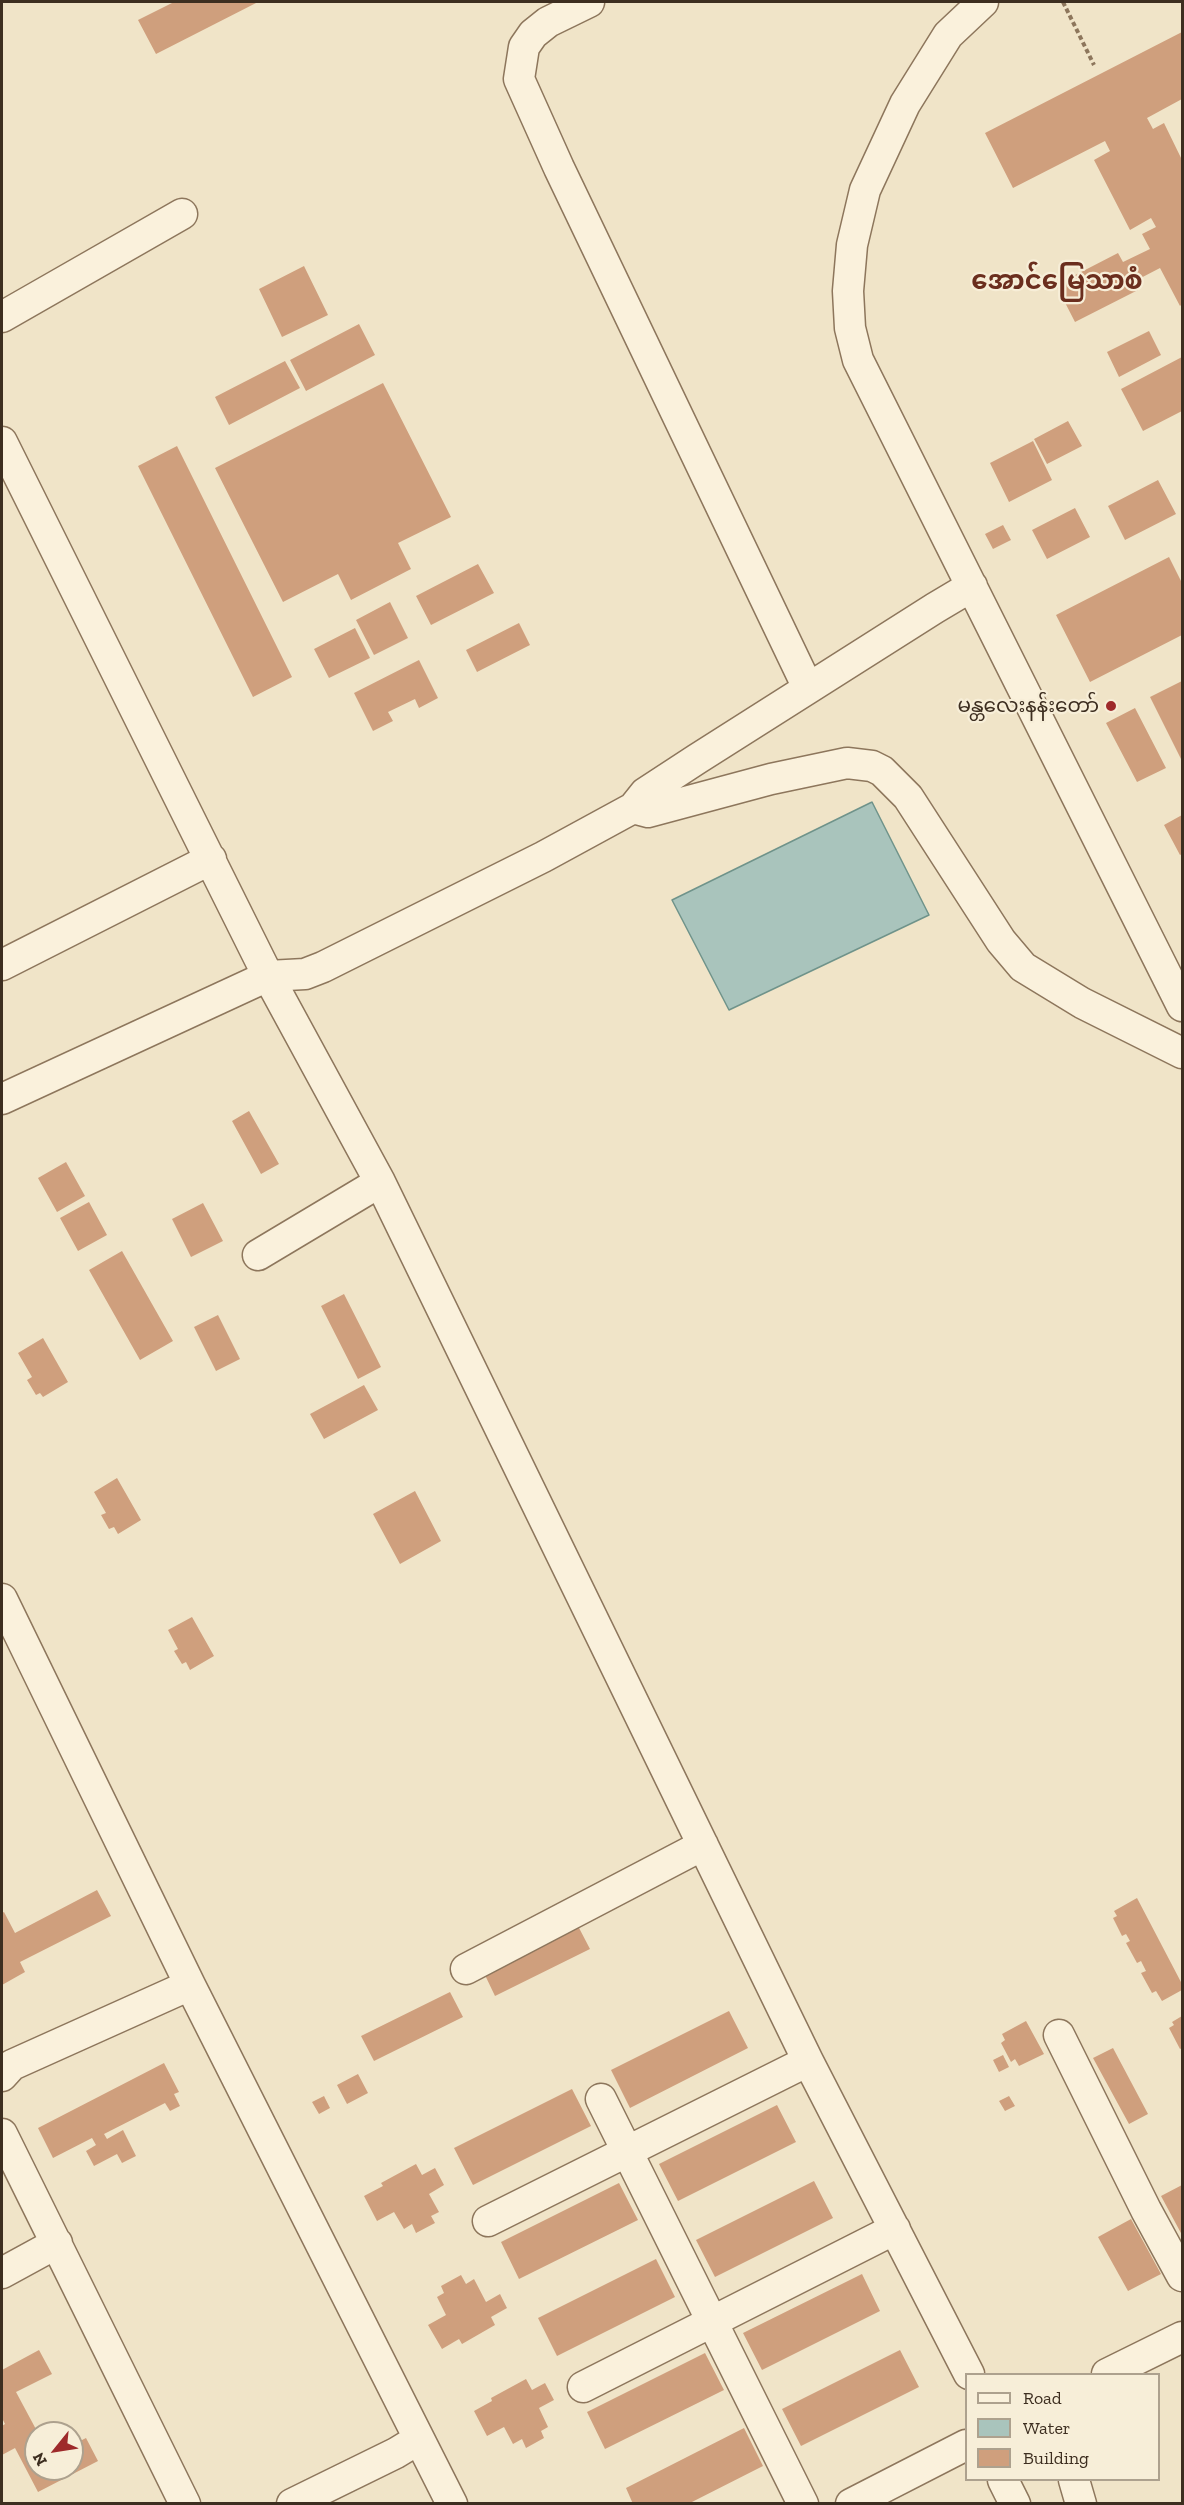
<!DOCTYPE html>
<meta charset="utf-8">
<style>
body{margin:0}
#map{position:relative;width:1184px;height:2505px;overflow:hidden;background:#f0e4c8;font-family:"Zilla Slab",serif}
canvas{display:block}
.frame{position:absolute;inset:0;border:3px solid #3d2e20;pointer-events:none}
.legend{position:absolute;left:965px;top:2373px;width:195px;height:108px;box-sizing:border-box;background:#f7eed8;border:2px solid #ada18e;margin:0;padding:8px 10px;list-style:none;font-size:18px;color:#3d2e20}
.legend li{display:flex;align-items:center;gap:12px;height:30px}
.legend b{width:30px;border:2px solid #ada18e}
.north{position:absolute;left:24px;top:2421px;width:60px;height:60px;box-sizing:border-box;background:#f7eed8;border:2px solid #ada18e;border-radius:50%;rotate:240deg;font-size:16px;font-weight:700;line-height:24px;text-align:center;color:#3d2e20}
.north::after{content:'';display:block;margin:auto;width:21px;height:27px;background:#9e2a2b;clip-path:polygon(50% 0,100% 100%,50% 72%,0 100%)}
</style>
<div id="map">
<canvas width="1184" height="2505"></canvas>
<div class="frame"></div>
<ul class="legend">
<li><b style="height:8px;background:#faf1dc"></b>Road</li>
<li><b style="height:16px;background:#a9c4bc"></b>Water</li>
<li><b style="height:16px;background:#cf9f7d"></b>Building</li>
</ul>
<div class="north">N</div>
</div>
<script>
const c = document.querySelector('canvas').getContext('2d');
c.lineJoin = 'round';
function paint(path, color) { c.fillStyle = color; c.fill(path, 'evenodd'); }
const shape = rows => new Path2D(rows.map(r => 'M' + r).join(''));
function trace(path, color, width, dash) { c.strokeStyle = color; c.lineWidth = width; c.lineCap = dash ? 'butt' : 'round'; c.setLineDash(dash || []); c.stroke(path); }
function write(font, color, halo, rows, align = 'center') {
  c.font = font + ' "Zilla Slab","Noto Sans Myanmar",serif'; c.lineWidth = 4.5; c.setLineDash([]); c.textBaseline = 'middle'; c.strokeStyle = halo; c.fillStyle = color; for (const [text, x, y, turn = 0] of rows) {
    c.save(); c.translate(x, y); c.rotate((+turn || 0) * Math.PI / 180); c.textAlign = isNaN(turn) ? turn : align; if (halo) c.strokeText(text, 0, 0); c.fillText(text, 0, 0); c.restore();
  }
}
const water = shape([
 [872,802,929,915,729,1010,672,900,872,802]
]);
const building = shape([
 [174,2,258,2,156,54,138,20],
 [1182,32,1182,99,1147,118,1153,129,1164,123,1182,160,1182,304,1180,306,1160,268,1133,282,1138,290,1075,322,1056,285,1118,253,1123,262,1150,249,1142,234,1156,227,1151,218,1130,230,1094,160,1110,151,1105,141,1013,188,985,133],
 [304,266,328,315,282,337,259,289],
 [359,324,375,355,306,391,290,360],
 [1149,331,1161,355,1119,377,1107,352],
 [1182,357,1182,411,1143,431,1121,389],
 [285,361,300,388,229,425,215,397],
 [383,383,451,517,398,543,411,569,351,600,338,574,283,602,215,468],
 [1068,421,1082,446,1047,464,1034,439],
 [1033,441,1052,480,1009,502,990,463],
 [177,446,292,677,253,697,138,466],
 [1158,480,1176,514,1125,540,1108,506],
 [1075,508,1090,537,1047,559,1032,530],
 [1003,525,1011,540,993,549,985,534],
 [1169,557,1182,583,1182,635,1090,682,1056,615],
 [478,564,494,593,431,625,416,596],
 [390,602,408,638,374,655,356,620],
 [519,623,530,645,477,672,466,650],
 [355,628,370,658,329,678,314,649],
 [419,660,438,698,419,708,415,699,388,712,393,721,373,731,354,693],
 [1182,681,1182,761,1150,697],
 [1135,708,1166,768,1137,782,1106,723],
 [1182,815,1182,854,1180,855,1164,825],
 [249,1111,279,1164,261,1174,232,1121],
 [66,1162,85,1196,57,1212,38,1178],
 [89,1202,107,1235,78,1251,60,1218],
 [203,1203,223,1241,191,1257,172,1219],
 [122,1251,173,1341,140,1360,89,1270],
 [344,1294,381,1367,358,1379,321,1306],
 [218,1315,240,1359,216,1371,194,1327],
 [43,1338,68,1382,43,1397,40,1393,36,1395,27,1380,32,1377,18,1353],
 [364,1385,378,1410,324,1439,310,1414],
 [117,1478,141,1520,118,1534,114,1527,109,1529,101,1515,106,1513,94,1492],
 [415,1491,441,1541,400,1564,373,1514],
 [192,1617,214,1656,190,1670,186,1662,182,1664,174,1651,178,1649,168,1630],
 [97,1890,111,1916,20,1962,25,1972,2,1985,2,1913,4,1912,15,1933],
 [1137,1898,1182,1984,1182,1990,1162,2001,1156,1991,1152,1993,1141,1973,1146,1971,1141,1961,1137,1963,1126,1943,1130,1941,1126,1934,1122,1936,1113,1918,1117,1916,1114,1911],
 [578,1926,590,1949,495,1996,484,1973],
 [450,1992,463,2017,374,2061,361,2036],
 [729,2011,748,2048,630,2108,611,2070],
 [1182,2016,1182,2048,1180,2049,1169,2028,1174,2025,1172,2022],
 [1026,2021,1044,2054,1019,2066,1015,2059,1011,2062,1001,2043,1005,2040,1002,2034],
 [1113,2048,1148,2114,1129,2124,1093,2058],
 [1003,2055,1009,2067,999,2072,993,2060],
 [164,2063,179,2092,174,2094,180,2106,170,2111,165,2103,104,2134,107,2139,123,2130,136,2156,122,2163,117,2154,94,2166,86,2151,96,2145,92,2138,53,2158,38,2128],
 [358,2074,368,2093,347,2104,337,2085],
 [572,2089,591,2126,473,2185,454,2148],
 [324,2096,330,2108,319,2114,312,2102],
 [1009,2096,1015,2106,1005,2111,999,2101],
 [777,2105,796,2142,678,2201,659,2164],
 [416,2164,422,2175,435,2168,444,2185,429,2194,439,2212,431,2216,435,2223,416,2233,412,2224,404,2229,394,2212,377,2221,364,2196,383,2186,381,2183],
 [814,2181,833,2218,715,2277,696,2240],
 [619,2183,638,2220,519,2279,501,2242],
 [1182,2185,1182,2235,1161,2196],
 [1131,2219,1161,2274,1128,2291,1098,2237],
 [656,2259,675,2297,557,2356,538,2318],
 [862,2274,880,2311,762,2370,743,2333],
 [461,2275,466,2284,474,2279,486,2302,500,2294,507,2308,491,2317,495,2325,462,2344,459,2339,442,2349,428,2325,446,2315,437,2297,444,2293,441,2286],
 [39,2350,52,2374,16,2392,38,2433,36,2469,72,2469,72,2445,86,2438,98,2461,38,2492,15,2448,2,2455,2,2426,5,2424,2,2418,2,2370],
 [900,2350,919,2387,801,2446,782,2409],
 [705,2353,724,2390,605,2449,587,2412],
 [526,2379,532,2390,545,2383,554,2400,539,2408,548,2427,541,2431,544,2438,526,2448,522,2439,513,2444,504,2427,487,2436,474,2411,492,2401,491,2398],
 [744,2428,763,2466,688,2504,633,2504,626,2488]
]);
const path = shape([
 [1063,2,1094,65]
]);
const minor = shape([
 [589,2,548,22,533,34,524,47,519,79,559,168,808,688],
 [983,2,948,35,905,104,865,190,852,245,848,291,850,328,858,360,1182,1006],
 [2,317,182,214],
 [2,442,268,976,380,1182,808,2061,969,2374],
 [633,808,648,812,771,779,847,763,872,766,882,771,908,797,1001,941,1023,967,1082,1003,1182,1053],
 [2,965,211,859],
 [2,1099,268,976,305,974,323,967,543,857,633,808,645,793,697,759,935,608,972,586],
 [258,1255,380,1182],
 [2,1599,190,1985,452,2504],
 [466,1969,703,1845],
 [1059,2035,1146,2210,1182,2276],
 [2,2076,12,2065,190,1985],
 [601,2099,803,2504],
 [2,2134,185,2504],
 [488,2221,808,2061],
 [2,2273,57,2243],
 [1107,2374,1182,2337],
 [583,2387,895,2229],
 [1003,2480,1015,2504],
 [1074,2480,1081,2504],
 [292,2504,396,2453,419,2439],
 [851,2504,966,2445]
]);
const markers = [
 [1111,706,6,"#9e2a2b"]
];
const poiNames = [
 ["မန္တလေးနန်းတော်",1099,706]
];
const districtNames = [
 ["အောင်မြေသာစံ",1057,282]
];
paint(water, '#a9c4bc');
trace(water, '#6f938a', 1.5);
paint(building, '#cf9f7d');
trace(minor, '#8d765c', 33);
trace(path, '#8d765c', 4, [4.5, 3]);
trace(minor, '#faf1dc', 30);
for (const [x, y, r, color] of markers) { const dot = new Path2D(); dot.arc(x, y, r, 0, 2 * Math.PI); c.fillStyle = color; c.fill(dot); trace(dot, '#f7eed8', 2); }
write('20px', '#3d2e20', '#f7eed8', poiNames, 'right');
write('bold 26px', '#6b2e1e', '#f7eed8', districtNames);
</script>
